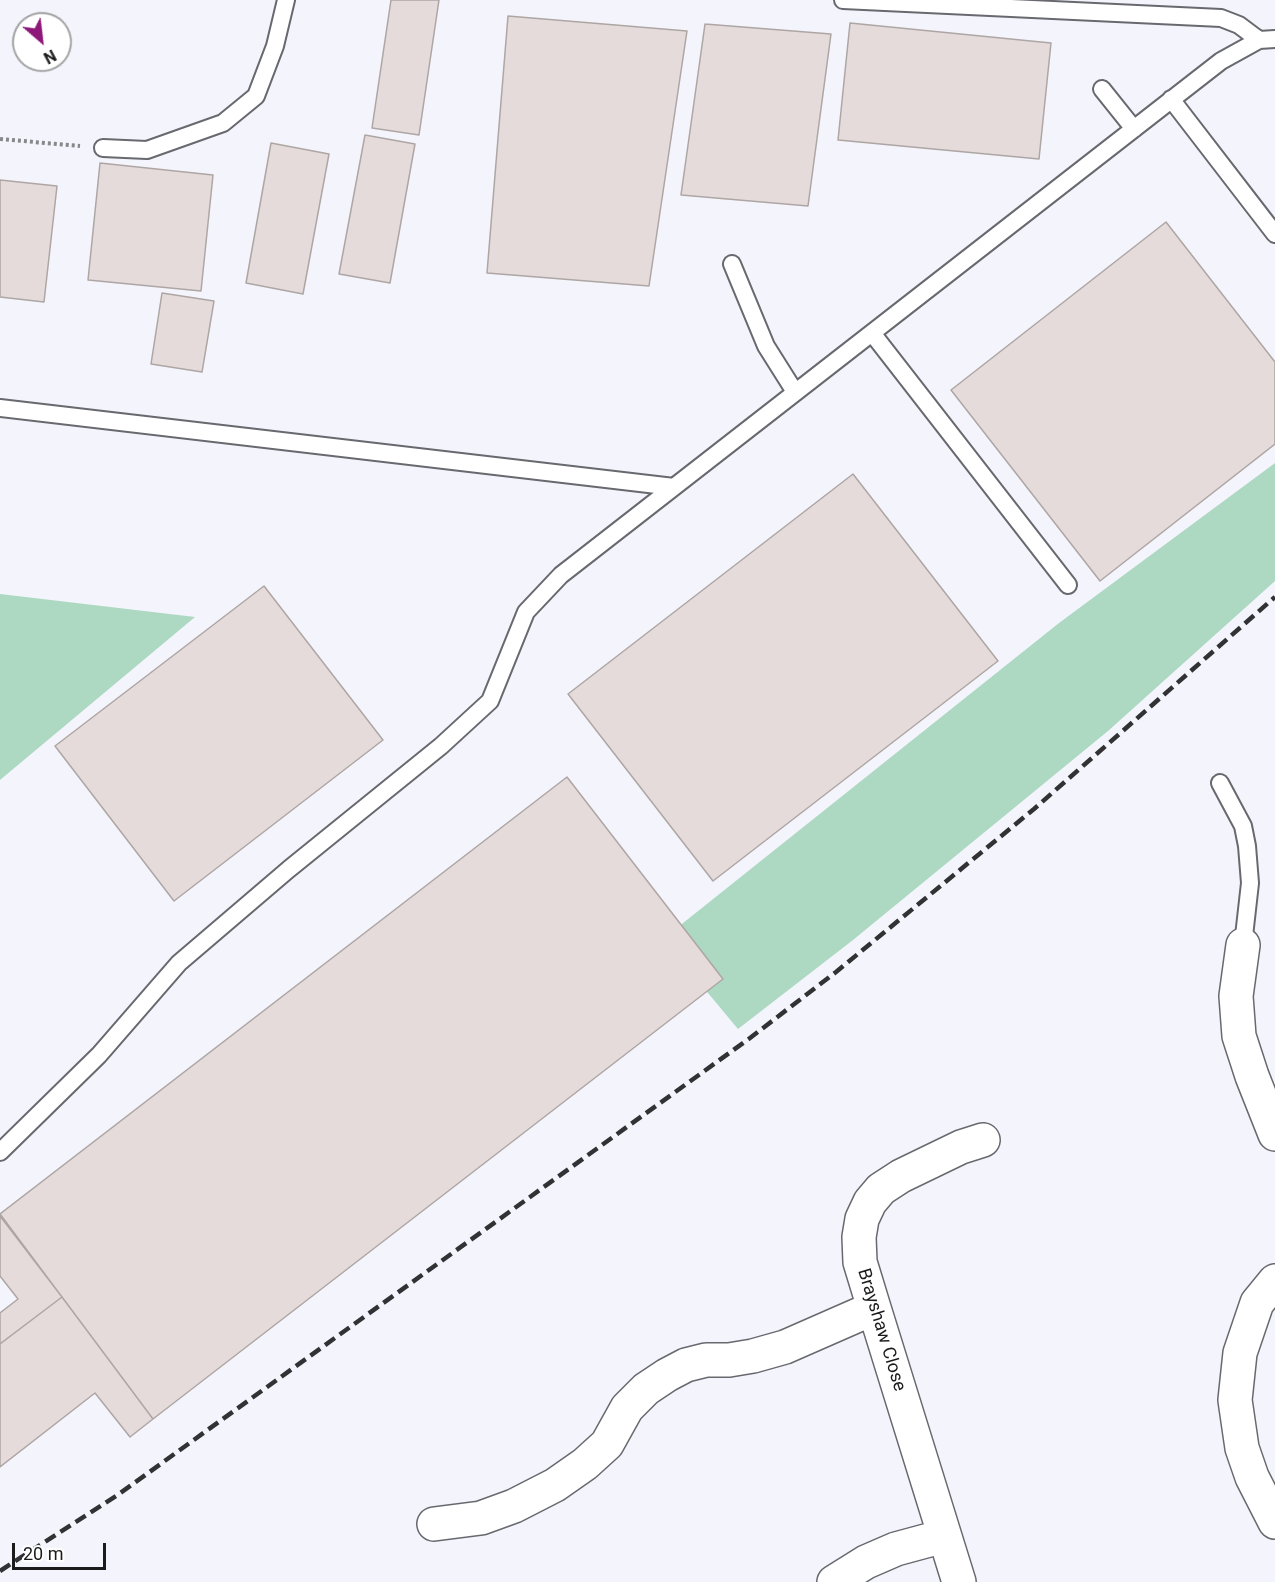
<!DOCTYPE html>
<style>
body{margin:0}
#map{position:relative;width:1275px;height:1582px;overflow:hidden;background:#f4f5fc;font-family:Roboto,sans-serif}
canvas{display:block}
.north{position:absolute;left:12px;top:12px;width:60px;height:60px;box-sizing:border-box;background:#fff;border:2px solid #a4a4a5;border-radius:50%;rotate:152deg;font-size:16px;font-weight:700;line-height:24px;text-align:center;color:#1b1b1d}
.north::after{content:'';display:block;margin:auto;width:21px;height:27px;background:#8d1879;clip-path:polygon(50% 0,100% 100%,50% 72%,0 100%)}
.scale{position:absolute;left:12px;top:1543px;width:94px;height:27px;box-sizing:border-box;border:3px solid #1b1b1d;border-top:0;padding-left:8px;font-size:18px;line-height:21px;white-space:nowrap;color:#1b1b1d;-webkit-text-stroke:4px #fff;paint-order:stroke}
</style>
<div id="map">
<canvas width="1275" height="1582"></canvas>
<div class="north">N</div>
<div class="scale">20 m</div>
</div>
<script>
const c = document.querySelector('canvas').getContext('2d');
c.lineJoin = 'round';
function paint(path, color) { c.fillStyle = color; c.fill(path, 'evenodd'); }
const shape = rows => new Path2D(rows.map(r => 'M' + r).join(''));
function trace(path, color, width, dash) { c.strokeStyle = color; c.lineWidth = width; c.lineCap = dash ? 'butt' : 'round'; c.setLineDash(dash || []); c.stroke(path); }
function write(font, color, halo, rows, align = 'center') {
  c.font = font + ' Roboto,sans-serif'; c.lineWidth = 5; c.setLineDash([]); c.textBaseline = 'middle'; c.strokeStyle = halo; c.fillStyle = color; for (const [text, x, y, turn = 0] of rows) {
    c.save(); c.translate(x, y); c.rotate((+turn || 0) * Math.PI / 180); c.textAlign = isNaN(turn) ? turn : align; if (halo) c.strokeText(text, 0, 0); c.fillText(text, 0, 0); c.restore();
  }
}
const green = shape([
 [1275,463,1275,581,1108,731,853,940,738,1029,663,939,1059,623],
 [0,594,195,617,0,780]
]);
const building = shape([
 [391,0,439,0,419,135,372,128,391,0],
 [508,16,687,31,649,286,487,273,508,16],
 [850,23,1051,43,1039,159,838,140,850,23],
 [705,24,831,34,808,206,681,195,705,24],
 [365,135,415,144,390,283,339,274,365,135],
 [271,143,329,154,303,294,246,283,271,143],
 [100,163,213,175,201,291,88,280,100,163],
 [0,180,57,186,44,302,0,297,0,180],
 [1166,222,1275,362,1275,444,1100,581,951,390,1166,222],
 [162,293,214,301,202,372,151,364,162,293],
 [853,474,998,661,713,881,568,694,853,474],
 [264,586,383,740,174,901,55,746,264,586],
 [567,777,723,979,153,1419,0,1214,567,777],
 [0,1216,62,1297,0,1344,0,1313,18,1299,0,1276,0,1216],
 [62,1297,153,1419,130,1437,95,1393,0,1467,0,1344,62,1297]
]);
const path = shape([
 [0,139,80,146]
]);
const lane = shape([
 [843,0,1221,18,1239,25,1259,40],
 [1102,89,1134,129],
 [1171,99,1275,234],
 [103,148,147,150,223,123,256,96,275,46,286,0],
 [732,264,766,346,795,392],
 [872,333,1068,585],
 [0,408,674,487],
 [1220,783,1243,826,1247,846,1250,883,1243,945],
 [0,1152,99,1055,179,963,289,869,441,746,490,701,526,612,561,575,1221,61,1259,40,1275,39]
]);
const street = shape([
 [1243,945,1236,996,1239,1036,1252,1076,1275,1134],
 [1275,1281,1257,1303,1240,1353,1235,1400,1242,1448,1252,1477,1275,1522],
 [434,1524,481,1518,514,1506,555,1485,585,1464,607,1444,627,1408,646,1389,667,1375,686,1365,706,1360,729,1360,753,1356,785,1347,874,1308],
 [834,1582,866,1562,896,1549,944,1536],
 [959,1582,874,1308,860,1262,859,1237,862,1219,870,1202,881,1189,901,1176,961,1147,983,1140]
]);
const rail = shape([
 [0,1571,119,1494,750,1038,836,972,1034,809,1275,597]
]);
const streetNames = [
 ["Brayshaw Close",881,1330,73]
];
paint(green, '#add8c1');
paint(building, '#e4dbda');
trace(building, '#aea6a4', 1.5);
trace(lane, '#68696f', 20);
trace(street, '#68696f', 36);
trace(path, '#87878c', 4, [3, 3]);
trace(lane, '#fff', 16);
trace(street, '#fff', 33);
trace(rail, '#323235', 4.5, [12, 6]);
write('18px', '#1b1b1d', '#fff', streetNames);
</script>
